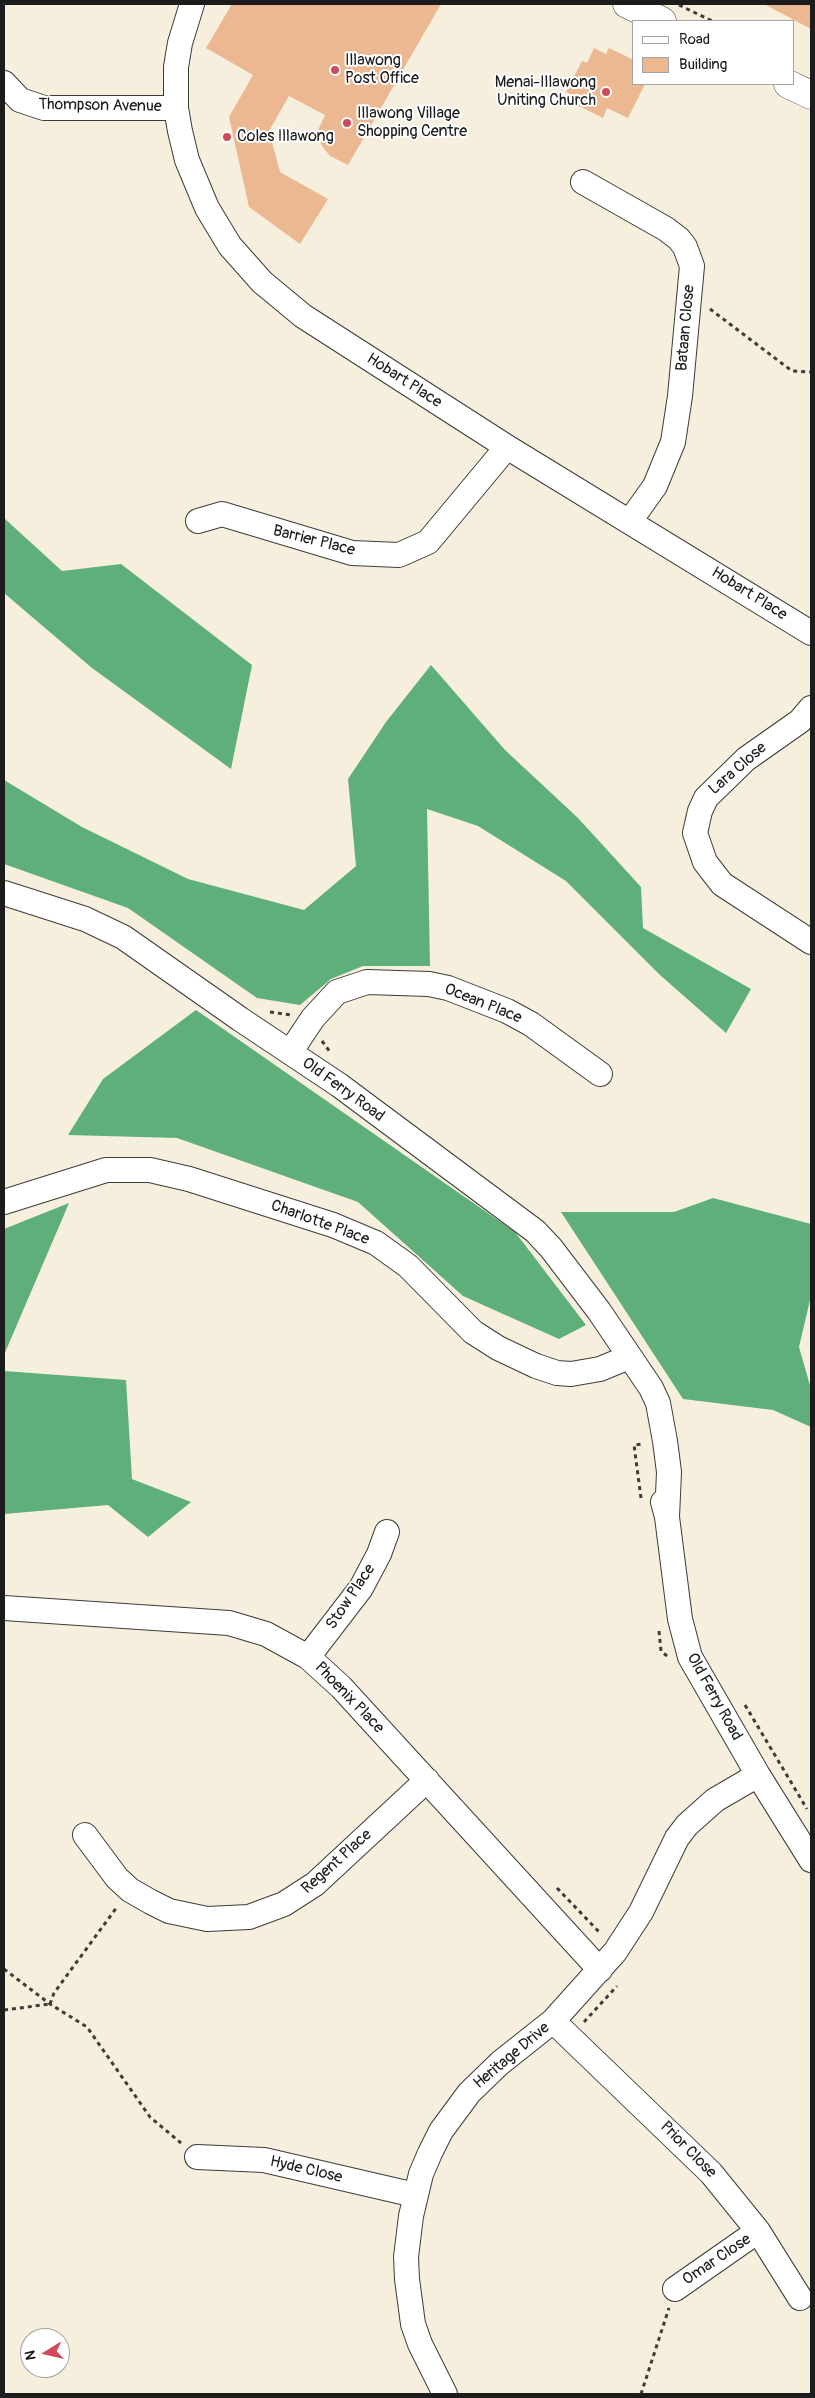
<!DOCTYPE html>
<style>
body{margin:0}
#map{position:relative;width:815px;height:2398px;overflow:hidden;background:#f6efdd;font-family:Pangolin,sans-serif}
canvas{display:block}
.frame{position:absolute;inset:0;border:5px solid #1c1c1c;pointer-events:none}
.legend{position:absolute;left:632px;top:20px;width:162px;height:65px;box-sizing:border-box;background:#fff;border:1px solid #a4a4a4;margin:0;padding:6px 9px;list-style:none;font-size:15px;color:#1c1c1c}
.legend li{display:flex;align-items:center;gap:10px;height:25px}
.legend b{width:25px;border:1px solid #a4a4a4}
.north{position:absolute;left:20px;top:2328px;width:50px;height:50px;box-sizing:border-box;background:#fff;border:1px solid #a4a4a4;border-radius:50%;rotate:261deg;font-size:14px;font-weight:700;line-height:20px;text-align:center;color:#1c1c1c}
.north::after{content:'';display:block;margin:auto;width:18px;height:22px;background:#d1495b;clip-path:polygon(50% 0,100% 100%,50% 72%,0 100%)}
</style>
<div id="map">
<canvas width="815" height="2398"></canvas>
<div class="frame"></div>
<ul class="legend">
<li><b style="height:6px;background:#fff"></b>Road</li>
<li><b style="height:14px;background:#ecb891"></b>Building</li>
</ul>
<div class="north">N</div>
</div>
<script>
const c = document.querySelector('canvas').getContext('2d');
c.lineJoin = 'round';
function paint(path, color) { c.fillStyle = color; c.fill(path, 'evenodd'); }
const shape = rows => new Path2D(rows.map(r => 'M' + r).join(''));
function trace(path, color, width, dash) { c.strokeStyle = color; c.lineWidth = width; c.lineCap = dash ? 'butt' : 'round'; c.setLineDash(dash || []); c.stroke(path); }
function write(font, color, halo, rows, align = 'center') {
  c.font = font + ' Pangolin,sans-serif'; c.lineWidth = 4; c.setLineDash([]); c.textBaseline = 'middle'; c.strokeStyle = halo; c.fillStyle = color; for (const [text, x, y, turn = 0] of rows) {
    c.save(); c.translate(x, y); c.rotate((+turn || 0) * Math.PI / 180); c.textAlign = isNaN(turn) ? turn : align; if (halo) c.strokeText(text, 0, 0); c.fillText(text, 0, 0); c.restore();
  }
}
const forest = shape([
 [4,518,62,571,121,564,252,665,231,769,92,668,4,593],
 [431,665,505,750,578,818,641,887,643,928,751,989,726,1033,660,975,566,881,478,826,427,809,430,966,363,966,331,979,300,1005,257,998,128,908,4,864,4,780,82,827,188,879,304,910,356,866,348,779,386,722],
 [196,1010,515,1232,586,1325,559,1339,463,1296,358,1202,177,1138,68,1135,103,1079],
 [713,1198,811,1224,811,1296,799,1347,811,1389,811,1427,773,1410,683,1399,561,1212,674,1212],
 [69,1203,4,1355,4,1229],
 [4,1371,126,1380,132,1479,191,1502,148,1537,108,1505,4,1514]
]);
const building = shape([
 [232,4,441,4,348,165,330,156,322,146,318,137,319,128,325,115,289,96,269,131,280,172,328,199,300,244,249,207,229,117,253,75,206,48],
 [764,4,811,4,811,29],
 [594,48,606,54,609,48,634,60,634,84,645,84,628,118,607,108,603,118,577,105,580,99,566,92,582,61,587,63]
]);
const path = shape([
 [679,5,712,21],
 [710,309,792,371,811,372],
 [270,1012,291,1015],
 [322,1041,330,1052],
 [641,1498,634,1445,644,1444],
 [659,1631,661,1651,667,1656],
 [745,1705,807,1809],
 [557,1888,601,1934],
 [4,1969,50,2004,87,2027,150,2117,181,2143],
 [50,2004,54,1993,117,1907],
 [4,2010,50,2004],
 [584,2022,617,1986],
 [641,2394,669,2308]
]);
const minor = shape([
 [192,4,180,43,176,67,176,108,180,131,187,160,207,208,230,246,262,282,303,316,507,447,811,633],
 [4,83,20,100,44,108,176,108],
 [583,182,666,229,679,239,685,247,692,266,680,396,673,442,655,486,630,521],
 [198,521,222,514,352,553,399,555,428,542,507,447],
 [811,708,800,721,746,759,706,798,700,811,695,833,705,862,722,884,811,942],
 [4,893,85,919,123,937,240,1019,339,1085,535,1231,551,1248,599,1311,651,1388,658,1403,665,1441,669,1472,667,1517],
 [291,1051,313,1018,337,992,367,982,429,984,448,988,507,1011,531,1024,600,1074],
 [4,1202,106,1170,150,1170,189,1179,333,1225,376,1243,408,1266,473,1332,498,1348,536,1366,557,1373,571,1374,600,1369,629,1357],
 [663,1502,667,1517,680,1619,690,1657,758,1775,811,1860],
 [4,1608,229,1623,266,1634,308,1657,341,1687,600,1970],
 [308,1657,361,1588,379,1554,387,1532],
 [85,1835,117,1878,130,1890,151,1902,169,1911,207,1919,249,1917,284,1904,315,1884,427,1780],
 [553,2021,711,2173,758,2231,800,2298],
 [197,2157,264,2160,415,2195],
 [675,2289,758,2231],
 [445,2394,420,2344,413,2324,407,2279,406,2257,411,2216,421,2174,430,2153,441,2131,469,2093,500,2063,553,2021,615,1952,641,1912,677,1838,687,1825,715,1800,758,1775]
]);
const tertiary = shape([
 [627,4,662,21],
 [788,84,811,95]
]);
const markers = [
 [335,70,5,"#d1495b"],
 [606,92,5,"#d1495b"],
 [347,123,5,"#d1495b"],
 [227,137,5,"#d1495b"]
];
const poiNames = [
 ["Illawong",345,61],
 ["Post Office",345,79],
 ["Menai-Illawong",596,83,"right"],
 ["Uniting Church",596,101,"right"],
 ["Illawong Village",357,114],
 ["Shopping Centre",357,132],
 ["Coles Illawong",237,137]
];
const streetNames = [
 ["Thompson Avenue",100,106,1],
 ["Bataan Close",686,328,-85],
 ["Hobart Place",404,381,33],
 ["Barrier Place",314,541,14],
 ["Hobart Place",749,594,32],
 ["Lara Close",738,769,-41],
 ["Ocean Place",483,1004,22],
 ["Old Ferry Road",343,1090,36],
 ["Charlotte Place",320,1223,20],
 ["Stow Place",351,1597,-56],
 ["Old Ferry Road",714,1697,61],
 ["Phoenix Place",349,1698,46],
 ["Regent Place",337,1862,-42],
 ["Heritage Drive",512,2056,-40],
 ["Prior Close",688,2150,45],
 ["Hyde Close",306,2170,13],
 ["Omar Close",717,2260,-34]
];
paint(forest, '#5eaf7a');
paint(building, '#ecb891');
trace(minor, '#3d3c39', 26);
trace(tertiary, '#3d3c39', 29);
trace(path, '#3d3c39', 3, [4, 4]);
trace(minor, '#fff', 24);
trace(tertiary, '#fff', 28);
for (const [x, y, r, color] of markers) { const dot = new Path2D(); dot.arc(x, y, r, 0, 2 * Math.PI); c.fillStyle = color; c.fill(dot); trace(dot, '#fff', 2); }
write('16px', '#1c1c1c', '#fff', poiNames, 'left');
write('16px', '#1c1c1c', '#fff', streetNames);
</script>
